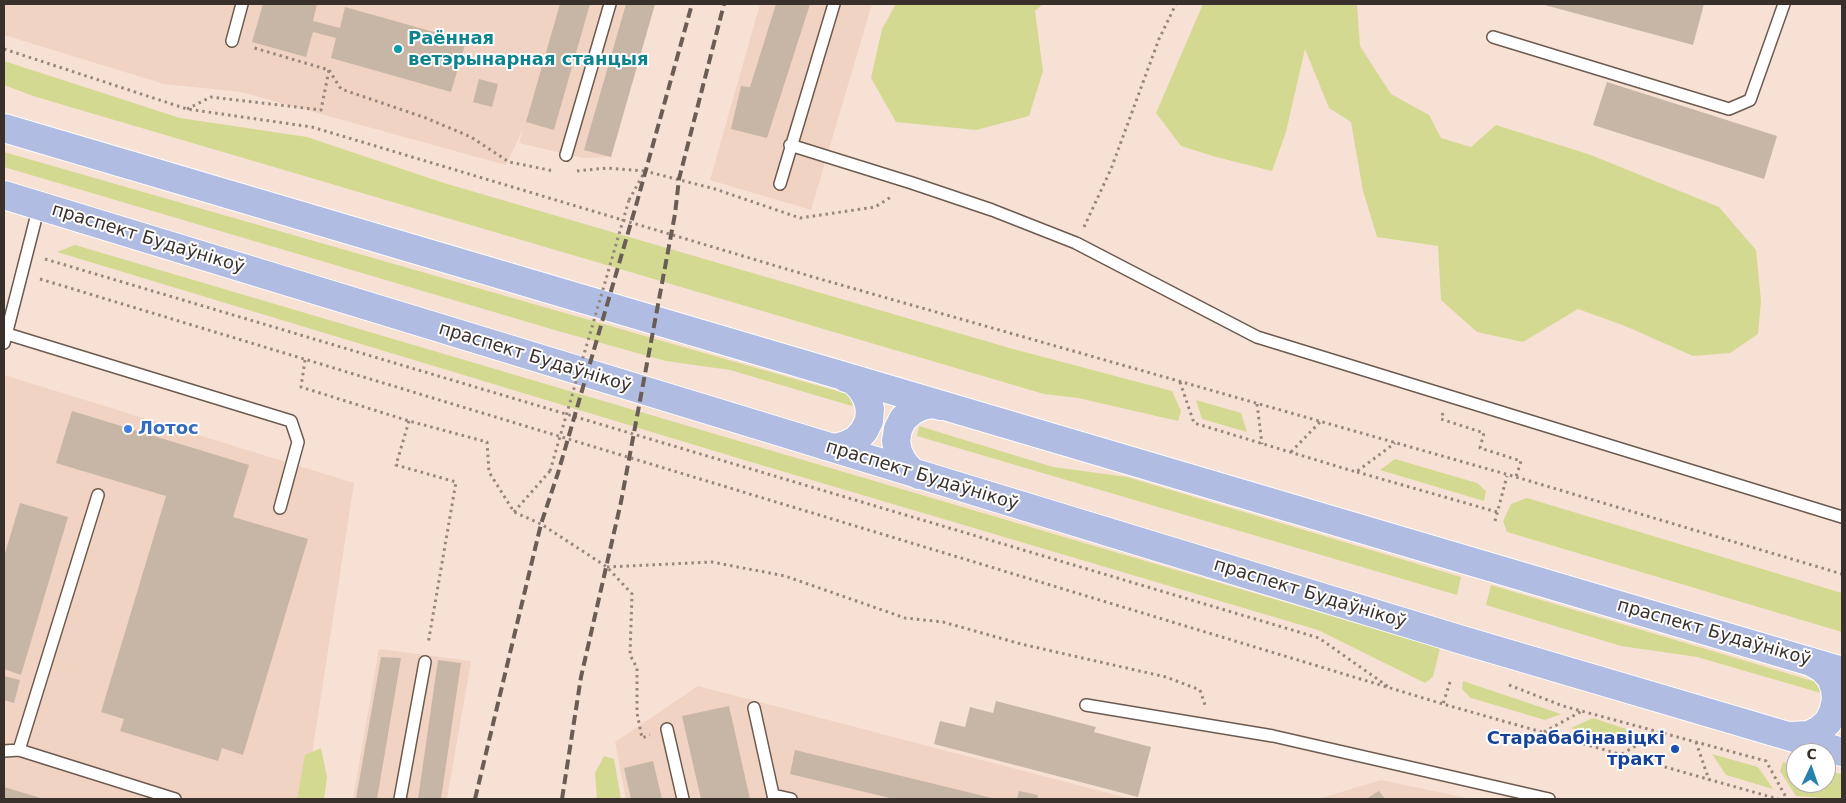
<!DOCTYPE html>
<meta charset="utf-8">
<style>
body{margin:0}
#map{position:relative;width:1846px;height:803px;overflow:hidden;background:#f7e1d4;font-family:"DejaVu Sans",sans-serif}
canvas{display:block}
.frame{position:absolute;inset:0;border:5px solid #39302b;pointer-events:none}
.north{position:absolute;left:1786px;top:743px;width:50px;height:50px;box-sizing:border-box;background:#fff;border:1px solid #b0acaa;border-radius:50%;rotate:3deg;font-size:14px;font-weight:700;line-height:20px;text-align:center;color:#39302b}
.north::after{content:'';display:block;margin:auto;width:18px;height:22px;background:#2880af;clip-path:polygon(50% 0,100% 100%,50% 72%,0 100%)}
</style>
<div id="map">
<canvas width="1846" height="803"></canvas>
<div class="frame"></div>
<div class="north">С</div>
</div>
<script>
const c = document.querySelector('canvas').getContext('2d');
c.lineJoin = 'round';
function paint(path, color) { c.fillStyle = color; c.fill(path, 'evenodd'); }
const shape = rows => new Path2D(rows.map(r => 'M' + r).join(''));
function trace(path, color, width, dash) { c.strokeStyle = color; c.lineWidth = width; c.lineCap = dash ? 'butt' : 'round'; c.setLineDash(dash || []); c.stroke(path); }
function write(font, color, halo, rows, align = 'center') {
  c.font = font + ' "DejaVu Sans",sans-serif'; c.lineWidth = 4; c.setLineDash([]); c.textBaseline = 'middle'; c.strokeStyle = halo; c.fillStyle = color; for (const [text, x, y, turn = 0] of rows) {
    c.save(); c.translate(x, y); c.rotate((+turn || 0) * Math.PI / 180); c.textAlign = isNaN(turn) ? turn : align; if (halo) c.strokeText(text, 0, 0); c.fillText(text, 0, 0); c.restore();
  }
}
const built = shape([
 [4,4,655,4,611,157,584,158,519,143,524,127,506,165,241,92,164,84,4,35],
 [760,4,872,4,811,210,710,180],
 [4,375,354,483,305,799,4,799],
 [379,649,471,661,447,799,353,799],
 [698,686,1131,799,626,799,615,742],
 [1381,780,1472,799,1318,799]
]);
const green = shape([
 [896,4,1043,4,1035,11,1043,71,1029,116,976,130,896,122,871,78,882,29],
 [1203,4,1357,4,1360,46,1391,94,1429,115,1441,138,1471,147,1496,125,1591,155,1719,207,1756,250,1761,301,1758,334,1730,353,1693,356,1625,326,1578,309,1523,342,1477,332,1441,300,1438,246,1377,237,1363,191,1351,122,1329,108,1305,49,1286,132,1272,171,1216,157,1181,146,1156,113],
 [4,61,180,118,307,137,444,183,1013,349,1172,391,1181,411,1178,421,1078,398,1044,394,33,96,4,85],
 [4,152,854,396,852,406,730,370,666,361,558,331,4,167],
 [75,245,1440,648,1433,677,1425,683,1318,630,751,462,57,252],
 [1196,400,1241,413,1247,432,1202,419],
 [919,426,1053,467,1127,477,1461,577,1457,595,917,436],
 [1395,459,1477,483,1486,491,1484,501,1380,470],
 [1527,498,1842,593,1842,632,1507,532,1503,521,1511,504],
 [1491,585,1823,684,1821,693,1697,657,1621,646,1486,605],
 [1463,681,1561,714,1545,720,1471,698,1462,689],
 [1593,718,1641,734,1620,742,1571,728],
 [321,748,327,777,324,799,297,799,305,755],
 [1712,754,1758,767,1773,789,1726,775],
 [604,756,614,759,621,799,597,799,595,773],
 [1783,762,1796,765,1796,783,1826,783,1826,771,1842,774,1842,799,1796,796,1780,771]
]);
const building = shape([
 [263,4,317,4,313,21,340,28,345,7,466,41,451,92,331,58,336,38,313,32,306,57,252,42],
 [560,4,590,4,554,130,526,122],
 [626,4,655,4,611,157,584,150],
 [776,4,810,4,767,138,731,129,741,86,750,87],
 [1541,4,1704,4,1693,45],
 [479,79,498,84,492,107,473,102],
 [1607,82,1777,136,1764,179,1593,125],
 [72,411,249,465,233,517,308,539,243,755,222,748,218,761,120,731,124,719,101,712,166,496,56,463],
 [20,503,68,517,21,675,4,669,4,557],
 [381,657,401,658,377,799,356,799],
 [438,660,461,663,441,799,418,799],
 [4,676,20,680,14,703,4,700],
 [996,701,1096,727,1094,732,1151,747,1138,797,934,744,940,721,965,727,970,707,993,713],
 [729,706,750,799,701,799,682,716],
 [795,750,996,799,894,799,790,774],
 [653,761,662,799,631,799,624,768],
 [4,787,44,799,4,799],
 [1019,791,1038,795,1037,799,1017,799],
 [1379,791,1385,799,1366,799]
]);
const path = shape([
 [4,49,187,109,312,127,813,277,1516,477,1842,574],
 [329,70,341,89,426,118,471,137,509,162,554,171],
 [187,109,211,97,321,110,329,70,251,47],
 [577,171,607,168,645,171],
 [629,200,645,171,715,189,800,218,875,207,891,197],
 [1084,227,1111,169,1159,39,1176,4],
 [45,259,1319,638,1390,688],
 [40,279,1443,704],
 [305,360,301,387,409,421,487,442,489,472,514,512,541,524,607,567,632,594,630,655,637,668,637,713,642,738,650,735],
 [1180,382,1194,423,1356,472,1395,443],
 [1257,404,1262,444],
 [1443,413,1441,419,1484,433,1480,448,1521,461,1516,477],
 [409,421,396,465,456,482,428,644],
 [1291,452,1320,422],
 [1357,472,1497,512],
 [514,512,550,471],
 [1495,521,1507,476],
 [607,567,712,562,785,576,905,618,943,622,1021,644,1166,677,1200,690,1205,705],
 [1450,682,1443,704,1778,799],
 [1509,685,1563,706,1766,761,1787,799],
 [1544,732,1582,711],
 [1696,742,1709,780],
 [1622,754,1659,732]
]);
const service = shape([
 [1493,37,1729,109,1750,100,1784,4],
 [232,41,242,4],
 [790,145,912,183,992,210,1076,243,1257,337,1842,517],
 [566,155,610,4],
 [780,184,834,4],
 [4,333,291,421,298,442,280,508],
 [4,343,39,206],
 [1086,705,1273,736,1549,799],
 [754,708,774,799],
 [667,729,683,799],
 [19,750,175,799],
 [4,751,19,750,98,495],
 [773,795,791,799],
 [400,799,425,662]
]);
const primary = shape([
 [4,128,1842,671],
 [4,195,1462,640,1842,752],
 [825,446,835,448,846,445,856,440,864,431,869,421,870,409,867,398,861,388,853,380,846,378],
 [919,475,911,471,903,462,898,452,896,441,898,429,903,419,912,411,922,406,934,404,941,406],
 [1790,736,1809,735,1819,730,1828,722,1833,712,1836,700,1835,689,1831,678,1823,669,1811,662]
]);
const rail = shape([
 [475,799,541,524,558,473,637,202,692,4],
 [562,799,581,677,621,502,675,214,679,179,724,4]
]);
const pathBridge = shape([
 [550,471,629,200]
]);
const markers = [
 [398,49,5,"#0f9aa8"],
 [128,429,5,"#3f7fe0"],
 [1675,749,5,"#1a4fb4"]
];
const cultureNames = [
 ["Раённая",408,39],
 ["ветэрынарная станцыя",408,60]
];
const streetNames = [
 ["праспект Будаўнікоў",148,239,17],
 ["праспект Будаўнікоў",535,358,17],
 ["праспект Будаўнікоў",922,476,17],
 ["праспект Будаўнікоў",1310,594,17],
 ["праспект Будаўнікоў",1714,633,16]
];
const shopNames = [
 ["Лотос",138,429]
];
const transitNames = [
 ["Старабабінавіцкі",1665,739],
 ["тракт",1665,760]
];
paint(built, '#f0d3c2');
paint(green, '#d4d991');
paint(building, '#c7b6a5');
trace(service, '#6c5a4f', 14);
trace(primary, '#fff', 30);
trace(path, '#96867d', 3, [2.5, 4]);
trace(service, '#fff', 11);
trace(primary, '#b1bce3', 28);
trace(rail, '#695d56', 4, [10, 5]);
trace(pathBridge, '#96867d', 3, [2.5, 4]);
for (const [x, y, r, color] of markers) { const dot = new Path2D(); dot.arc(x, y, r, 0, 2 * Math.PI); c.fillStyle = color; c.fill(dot); trace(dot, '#fff', 2); }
write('bold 18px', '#0d838f', '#fff', cultureNames, 'left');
write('18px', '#39302b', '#fff', streetNames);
write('bold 18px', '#366cbe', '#fff', shopNames, 'left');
write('bold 18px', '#164399', '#fff', transitNames, 'right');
</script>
